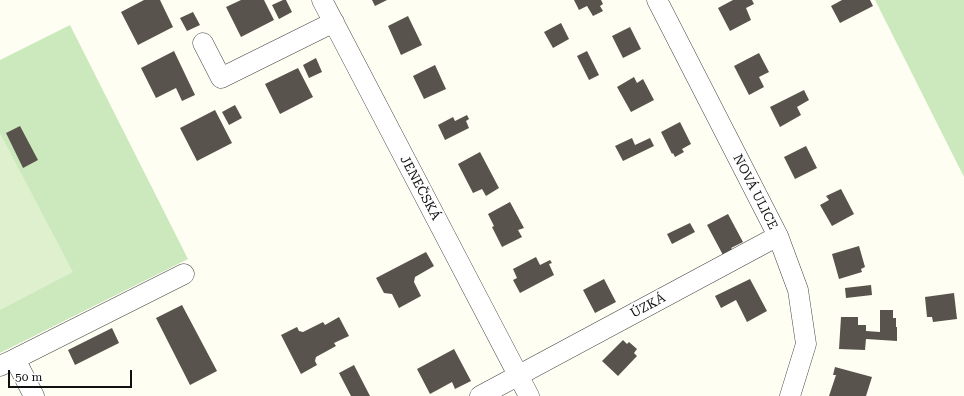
<!DOCTYPE html>
<meta charset="utf-8">
<style>
body{margin:0}
#map{position:relative;width:964px;height:396px;overflow:hidden;background:#fffef3;font-family:"Roboto Serif",serif}
canvas{display:block}
.scale{position:absolute;left:8px;top:370px;width:124px;height:18px;box-sizing:border-box;border:2px solid #101010;border-top:0;padding-left:5px;font-size:12px;line-height:14px;white-space:nowrap;color:#101010;-webkit-text-stroke:3px #fff;paint-order:stroke}
</style>
<div id="map">
<canvas width="964" height="396"></canvas>
<div class="scale">50 m</div>
</div>
<script>
const c = document.querySelector('canvas').getContext('2d');
c.lineJoin = 'round';
function paint(path, color) { c.fillStyle = color; c.fill(path, 'evenodd'); }
const shape = rows => new Path2D(rows.map(r => 'M' + r).join(''));
function trace(path, color, width, dash) { c.strokeStyle = color; c.lineWidth = width; c.lineCap = dash ? 'butt' : 'round'; c.setLineDash(dash || []); c.stroke(path); }
function write(font, color, halo, rows, align = 'center') {
  c.font = font + ' "Roboto Serif",serif'; c.lineWidth = 4; c.setLineDash([]); c.textBaseline = 'middle'; c.strokeStyle = halo; c.fillStyle = color; for (const [text, x, y, turn = 0] of rows) {
    c.save(); c.translate(x, y); c.rotate((+turn || 0) * Math.PI / 180); c.textAlign = isNaN(turn) ? turn : align; if (halo) c.strokeText(text, 0, 0); c.fillText(text, 0, 0); c.restore();
  }
}
const green = shape([
 [875,0,964,0,964,177],
 [70,25,188,259,0,353,0,60]
]);
const pitch = shape([
 [0,133,73,272,0,310]
]);
const building = shape([
 [144,0,160,0,173,27,138,45,121,12],
 [241,0,264,0,274,20,241,37,226,7],
 [283,0,286,0,292,12,279,19,272,5],
 [372,0,387,0,375,6],
 [574,0,601,0,603,4,600,6,603,11,593,16,587,6,579,10],
 [733,0,752,0,754,4,746,8,751,20,730,31,718,8],
 [842,0,870,0,873,6,840,23,831,6],
 [193,12,200,25,187,31,180,18],
 [408,16,422,45,401,55,388,26],
 [561,23,569,39,553,48,544,32],
 [630,27,641,49,623,58,612,36],
 [174,51,195,95,182,101,176,88,156,98,141,68],
 [587,51,599,75,589,80,577,56],
 [759,53,769,72,759,77,764,87,749,95,734,66],
 [316,58,322,72,309,78,303,65],
 [435,65,446,89,424,99,413,76],
 [298,68,313,97,280,114,265,84],
 [634,77,637,83,643,79,654,100,631,112,617,87],
 [804,90,809,100,797,107,801,115,780,127,770,107],
 [235,105,242,118,229,125,222,112],
 [215,110,232,143,197,161,180,128],
 [467,115,469,119,466,121,469,128,445,140,438,125,453,117,455,121],
 [680,122,691,144,682,149,684,152,675,157,673,153,672,154,661,132],
 [20,126,38,160,23,168,6,133],
 [632,138,635,145,650,138,654,146,623,161,615,146],
 [806,146,817,168,795,179,784,157],
 [480,152,499,188,486,196,482,189,473,193,458,164],
 [841,189,854,214,832,226,820,205,829,200,826,196],
 [510,202,524,228,518,230,522,237,502,247,492,227,494,226,488,214],
 [728,214,743,242,731,248,733,250,723,255,707,225],
 [690,223,695,232,672,244,667,234],
 [859,246,865,267,861,269,862,272,839,279,832,254],
 [426,252,434,266,415,277,414,282,421,296,399,308,392,294,384,293,376,278],
 [536,257,540,265,550,260,552,263,549,264,554,275,520,293,513,280,517,278,513,269],
 [604,279,616,302,595,313,583,290],
 [750,279,767,311,747,322,736,300,721,308,715,296],
 [871,285,872,295,846,298,845,288],
 [954,293,957,319,933,322,932,317,927,317,925,297],
 [182,305,217,371,190,385,156,318],
 [880,310,893,310,893,318,896,318,896,327,897,327,897,341,866,339,865,350,839,349,841,317,858,317,858,325,866,325,866,331,880,332],
 [339,317,349,336,334,343,336,346,316,357,315,361,317,365,301,374,281,335,297,327,299,331,303,332,323,322,325,325],
 [112,328,119,343,75,365,68,350],
 [623,340,627,344,629,342,637,349,634,353,637,356,618,376,602,361],
 [454,349,471,381,455,389,452,382,430,394,417,369],
 [354,365,370,396,351,396,339,373],
 [835,367,872,377,866,396,829,396,836,375,833,375]
]);
const minor = shape([
 [322,0,529,396],
 [657,0,778,236,798,290,806,344,790,396],
 [203,43,221,78,334,22],
 [15,359,184,274],
 [0,366,15,359,34,396],
 [480,396,778,236]
]);
const streetNames = [
 ["JENEČSKÁ",420,188,62],
 ["NOVÁ ULICE",755,192,63],
 ["ÚZKÁ",648,306,-28]
];
paint(green, '#cce9bd');
paint(pitch, '#dff0ce');
paint(building, '#58534c');
trace(minor, '#434343', 21);
trace(minor, '#fff', 20);
write('13px', '#101010', '#fff', streetNames);
</script>
